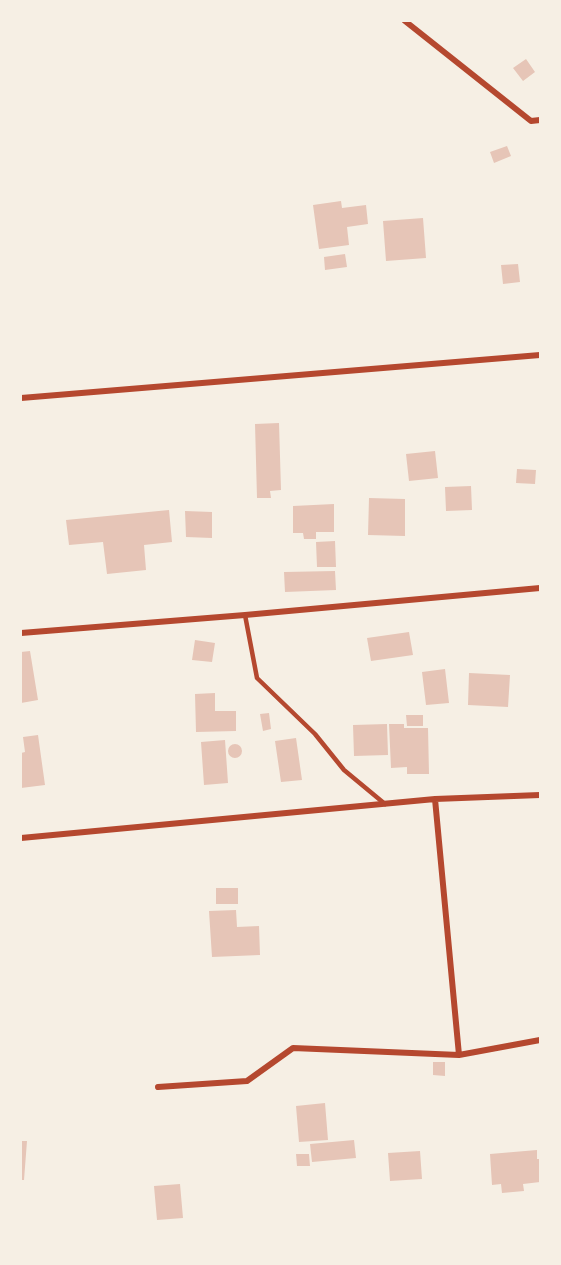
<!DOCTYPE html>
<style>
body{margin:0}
#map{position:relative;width:561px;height:1265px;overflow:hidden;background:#f6efe4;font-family:"Titillium Web",sans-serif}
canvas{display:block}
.frame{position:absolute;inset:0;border:22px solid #f6efe4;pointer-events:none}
</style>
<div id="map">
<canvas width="561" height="1265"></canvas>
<div class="frame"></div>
</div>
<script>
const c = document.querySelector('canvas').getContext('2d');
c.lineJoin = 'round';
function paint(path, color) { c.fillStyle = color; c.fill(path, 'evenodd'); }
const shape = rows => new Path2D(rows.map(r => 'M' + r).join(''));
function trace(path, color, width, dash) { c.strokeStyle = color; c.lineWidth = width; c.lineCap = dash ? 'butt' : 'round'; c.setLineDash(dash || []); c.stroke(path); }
const building = shape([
 [526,59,535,72,523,81,513,68],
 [507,146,511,156,494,163,490,152],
 [341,201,342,208,366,205,368,224,347,227,349,245,319,249,313,205],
 [423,218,426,258,386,261,383,221],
 [345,254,347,267,325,270,324,257],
 [518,264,520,282,503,284,501,265],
 [279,423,281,490,270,491,271,498,257,498,255,424],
 [435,451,438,478,409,481,406,454],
 [517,469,536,470,535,484,516,483],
 [471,486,472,510,446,511,445,487],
 [369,498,405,499,405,536,368,535],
 [334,504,334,532,316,532,316,539,304,539,303,533,293,533,293,506],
 [169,510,172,542,144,545,146,570,107,574,103,542,69,545,66,520],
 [185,511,212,512,212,538,186,537],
 [335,541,336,567,317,567,316,542],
 [335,571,336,590,285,592,284,572],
 [409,632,413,655,371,661,367,638],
 [195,640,215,643,212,662,192,660],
 [30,651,38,700,21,703,21,652],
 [445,669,449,703,426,705,422,672],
 [469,673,510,675,508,707,468,705],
 [215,693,215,711,236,711,236,731,196,732,195,694],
 [269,713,271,729,263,731,260,714],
 [406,715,423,715,423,726,407,726],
 [387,724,388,755,354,756,353,725],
 [389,724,404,724,404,728,428,728,429,774,407,774,407,767,391,768],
 [38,735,45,785,21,788,21,753,25,752,23,737],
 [296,738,302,780,281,782,275,741],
 [225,740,228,783,204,785,201,742],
 '228 751a7 7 0 1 1 14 0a7 7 0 1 1-14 0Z',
 [216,888,238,888,238,904,216,904],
 [236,910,237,927,259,926,260,955,212,957,209,911],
 [433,1062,445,1062,445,1076,433,1075],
 [325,1103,328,1140,299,1142,296,1106],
 [354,1140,356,1158,312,1162,310,1144],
 [21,1141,27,1141,24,1180,21,1180],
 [537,1150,537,1159,540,1159,540,1182,523,1184,524,1191,502,1193,501,1184,492,1185,490,1154],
 [420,1151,422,1179,390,1181,388,1153],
 [296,1154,309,1154,310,1166,297,1166],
 [180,1184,183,1218,157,1220,154,1186]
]);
const service = shape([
 [245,615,257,678,315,734,344,770,385,804]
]);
const minor = shape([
 [405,21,531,121,540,120],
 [21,398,540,355],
 [21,633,245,615,540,588],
 [435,799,459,1055],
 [21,838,435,799,540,795],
 [158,1087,247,1081,293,1048,459,1055,540,1040]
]);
paint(building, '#e6c5b7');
trace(service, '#b5482f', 4.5);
trace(minor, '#b5482f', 6);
</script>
